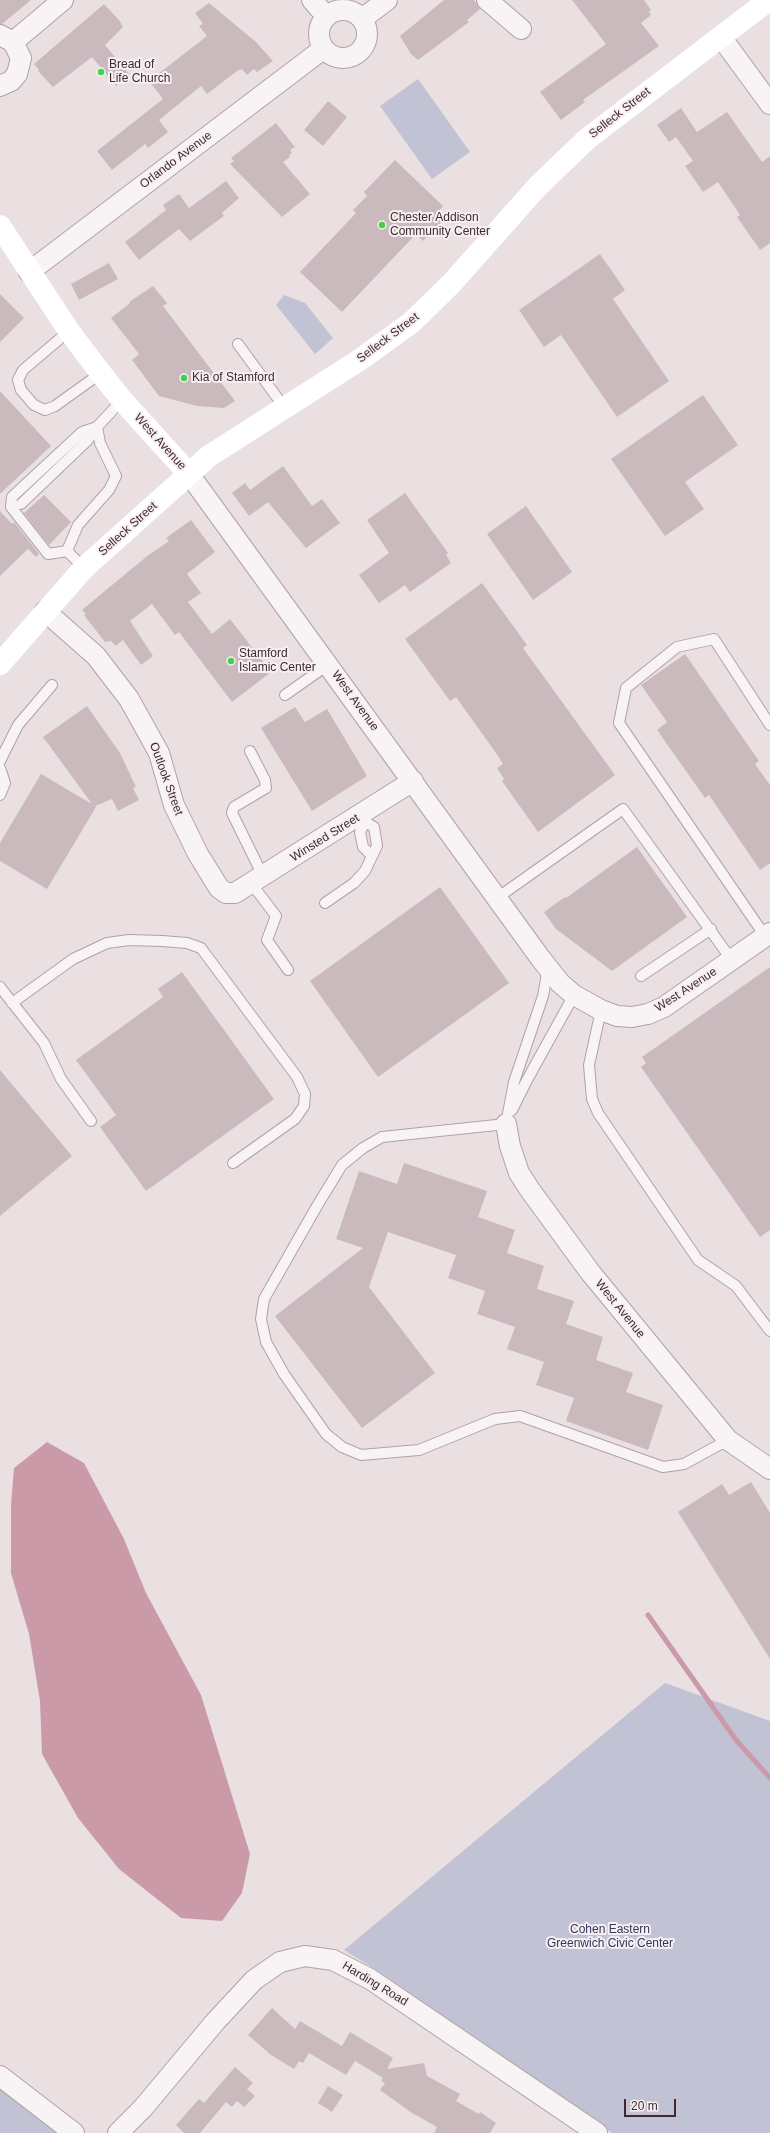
<!DOCTYPE html>
<style>
body{margin:0}
#map{position:relative;width:770px;height:2133px;overflow:hidden;background:#eae0e2;font-family:Helvetica,sans-serif}
canvas{display:block}
.scale{position:absolute;left:624px;top:2099px;width:52px;height:18px;box-sizing:border-box;border:2px solid #42282d;border-top:0;padding-left:5px;font-size:12px;line-height:14px;white-space:nowrap;color:#42282d;-webkit-text-stroke:3px #f7f0f2;paint-order:stroke}
</style>
<div id="map">
<canvas width="770" height="2133"></canvas>
<div class="scale">20 m</div>
</div>
<script>
const c = document.querySelector('canvas').getContext('2d');
c.lineJoin = 'round';
function paint(path, color) { c.fillStyle = color; c.fill(path, 'evenodd'); }
const shape = rows => new Path2D(rows.map(r => 'M' + r).join(''));
function trace(path, color, width, dash) { c.strokeStyle = color; c.lineWidth = width; c.lineCap = dash ? 'butt' : 'round'; c.setLineDash(dash || []); c.stroke(path); }
function write(font, color, halo, rows, align = 'center') {
  c.font = font + ' Helvetica,sans-serif'; c.lineWidth = 4; c.setLineDash([]); c.textBaseline = 'middle'; c.strokeStyle = halo; c.fillStyle = color; for (const [text, x, y, turn = 0] of rows) {
    c.save(); c.translate(x, y); c.rotate((+turn || 0) * Math.PI / 180); c.textAlign = isNaN(turn) ? turn : align; if (halo) c.strokeText(text, 0, 0); c.fillText(text, 0, 0); c.restore();
  }
}
const green = shape([
 [418,79,470,152,432,179,380,106],
 [284,295,305,303,333,338,315,354,276,305],
 [665,1683,770,1721,770,2133,612,2133,381,1973,344,1950],
 [0,2075,74,2133,0,2133]
]);
const water = shape([
 [47,1442,84,1463,124,1539,146,1593,201,1695,250,1854,242,1893,222,1921,181,1918,119,1869,78,1818,42,1754,40,1701,29,1634,11,1573,11,1505,14,1468]
]);
const stream = shape([
 [648,1615,736,1740,770,1778]
]);
const building = shape([
 [0,0,31,0,2,24,0,24],
 [444,0,474,0,480,9,467,20,469,22,418,60,411,54,400,36],
 [572,0,644,0,651,10,649,12,651,15,641,23,659,46,583,100,585,102,561,120,540,92,606,44],
 [209,3,256,42,273,61,257,72,254,69,247,75,242,69,237,71,207,94,201,86,159,120,168,132,148,148,145,144,112,170,97,151,163,99,149,81,207,36,199,26,203,24,195,13],
 [104,4,119,20,123,27,105,45,129,74,116,86,92,57,53,87,38,71,39,70,34,64],
 [328,101,347,117,323,146,304,130],
 [681,108,697,132,727,112,762,162,770,156,770,243,760,250,737,217,740,215,718,182,703,192,685,166,693,161,676,137,669,142,657,125],
 [276,123,295,147,290,150,292,153,289,155,290,157,283,162,310,194,282,217,230,164,234,161,231,158],
 [395,160,443,206,439,211,445,218,423,241,416,234,342,312,300,272,356,213,353,210,367,196,364,192],
 [226,181,239,198,222,213,224,216,190,241,179,229,139,260,125,242,166,210,163,205,179,194,189,208],
 [600,254,625,290,613,299,669,381,617,417,561,335,544,347,519,310],
 [109,263,118,279,79,300,71,284],
 [153,286,167,303,163,306,235,401,224,408,197,406,159,396,132,360,139,354,111,318,130,303,129,302],
 [0,294,24,318,0,342],
 [0,391,51,446,0,494],
 [703,395,738,445,685,482,704,509,665,536,611,459],
 [283,466,312,506,322,499,340,523,306,548,268,502,249,516,232,493,245,483,250,490],
 [405,493,448,553,446,555,451,563,410,592,405,585,379,603,359,575,389,553,367,520],
 [44,495,71,522,49,545,24,513],
 [526,506,572,572,533,600,487,534],
 [0,511,12,524,14,522,39,554,36,557,28,549,0,576],
 [191,520,215,552,187,574,201,593,188,602,212,634,230,619,271,672,232,702,179,632,175,635,152,604,130,621,153,656,141,665,123,640,116,646,111,641,105,642,84,615,86,614,82,610,146,557,169,541,166,538],
 [482,583,527,645,523,648,615,775,538,832,502,781,504,779,497,768,503,764,496,753,456,697,450,701,405,639],
 [685,654,759,761,755,764,770,785,770,863,760,870,709,795,705,798,657,730,667,722,641,685],
 [87,706,120,753,136,787,133,788,139,800,118,811,112,799,95,806,96,807,47,889,0,861,0,843,41,774,92,804,43,737],
 [295,707,305,722,327,709,367,776,312,811,261,728],
 [637,847,687,917,612,971,556,929,544,912,565,897,566,898],
 [440,887,509,983,378,1077,310,981],
 [770,967,770,1230,760,1237,641,1067,646,1063,642,1057],
 [182,972,274,1099,146,1191,100,1127,116,1115,76,1060,163,997,158,989],
 [0,1070,72,1156,0,1216],
 [404,1163,487,1191,478,1217,515,1230,507,1253,544,1266,537,1289,574,1301,566,1324,603,1337,596,1360,633,1373,626,1392,663,1405,648,1450,566,1421,574,1398,536,1385,544,1362,507,1349,515,1327,477,1314,485,1291,448,1278,456,1255,388,1232,369,1287,435,1373,362,1428,275,1316,363,1248,336,1239,359,1171,397,1184],
 [751,1482,770,1513,770,1659,678,1512,722,1484,729,1495],
 [272,2008,295,2029,300,2021,342,2046,350,2032,393,2058,387,2069,424,2063,427,2076,460,2094,456,2101,479,2114,480,2112,496,2123,490,2133,434,2133,437,2127,412,2113,380,2090,385,2083,381,2081,383,2078,355,2061,346,2075,309,2053,303,2063,299,2061,294,2069,271,2055,248,2035],
 [235,2067,253,2083,247,2089,255,2096,244,2107,237,2101,232,2107,226,2102,200,2133,184,2133,176,2125,199,2099,204,2103],
 [328,2086,343,2095,332,2112,318,2103]
]);
const lane = shape([
 [69,331,23,370,18,380,21,390,34,405,45,410,55,406,101,373],
 [238,344,284,407],
 [97,427,100,443,116,476,109,490,78,525,67,551,48,554,11,507,12,497,82,432,97,427],
 [21,504,87,441,97,427,122,400],
 [67,551,84,568],
 [285,695,329,664],
 [250,751,265,780,266,788,234,807,232,813,263,876],
 [0,761,18,725,52,685],
 [0,768,5,783,0,795],
 [365,822,360,832,363,847,371,855],
 [251,883,276,916,267,940,288,970],
 [497,898,623,809,731,959],
 [325,903,354,883,365,871,377,846,374,827,365,822,362,815],
 [765,936,619,723,626,688,677,647,714,639,770,725],
 [641,976,711,929],
 [0,987,44,1043,61,1079,91,1121],
 [12,1003,73,959,107,943,129,940,162,941,187,943,201,948,297,1077,305,1094,304,1106,295,1119,233,1163],
 [601,1010,589,1065,592,1099,598,1113,698,1260,736,1286,770,1331],
 [512,1110,527,1080,574,995],
 [506,1124,382,1137,363,1148,342,1165,317,1206,264,1299,261,1319,266,1342,284,1374,326,1434,342,1447,361,1455,419,1450,495,1419,520,1416,663,1467,684,1464,728,1440],
 [506,1124,514,1082,543,996,548,968]
]);
const street = shape([
 [312,0,326,16],
 [487,0,521,29],
 '319 34a24 24 0 1 1 48 0a24 24 0 1 1-48 0Z',
 [362,19,387,0],
 [0,35,13,42,21,58,17,74,11,81,0,86],
 [721,37,770,104],
 [13,42,63,0],
 [29,272,323,49],
 [189,474,541,959,560,983,574,995,601,1010,617,1016,632,1017,648,1014,664,1007,770,933],
 [45,611,96,656,129,699,159,753,174,805,198,854,219,888,226,893,235,893,413,781],
 [506,1124,510,1146,519,1173,530,1190,590,1272,728,1440,770,1469],
 [0,2076,74,2133],
 [118,2133,143,2108,215,2022,254,1980,280,1962,305,1956,333,1960,370,1979,597,2133]
]);
const secondary = shape([
 [0,226,69,331,96,367,122,400,189,474],
 [0,664,84,568,209,456,361,359,412,322,452,283,537,187,587,139,769,0]
]);
const markers = [
 [101,72,4,"#42d248"],
 [382,225,4,"#42d248"],
 [184,378,4,"#42d248"],
 [231,661,4,"#42d248"]
];
const poiNames = [
 ["Bread of",109,65],
 ["Life Church",109,79],
 ["Chester Addison",390,218],
 ["Community Center",390,232],
 ["Kia of Stamford",192,378],
 ["Stamford",239,654],
 ["Islamic Center",239,668]
];
const streetNames = [
 ["Selleck Street",620,113,-38],
 ["Orlando Avenue",176,160,-37],
 ["Selleck Street",388,338,-37],
 ["West Avenue",160,442,48],
 ["Selleck Street",128,529,-42],
 ["West Avenue",355,701,54],
 ["Outlook Street",166,779,70],
 ["Winsted Street",325,838,-32],
 ["West Avenue",686,990,-33],
 ["West Avenue",620,1309,51],
 ["Harding Road",375,1984,31]
];
const parkNames = [
 ["Cohen Eastern",610,1930],
 ["Greenwich Civic Center",610,1944]
];
paint(green, '#c1c2d4');
paint(water, '#cb9aa9');
trace(stream, '#cb9aa9', 5);
paint(building, '#cababd');
trace(lane, '#b1a1a4', 12);
trace(street, '#b1a1a4', 22);
trace(lane, '#f8f3f4', 10);
trace(street, '#f8f3f4', 20);
trace(secondary, '#fff', 22);
for (const [x, y, r, color] of markers) { const dot = new Path2D(); dot.arc(x, y, r, 0, 2 * Math.PI); c.fillStyle = color; c.fill(dot); trace(dot, '#f7f0f2', 1.5); }
write('12px', '#42282d', '#f7f0f2', poiNames, 'left');
write('12px', '#42282d', '#f7f0f2', streetNames);
write('12px', '#35355e', '#f7f0f2', parkNames);
</script>
